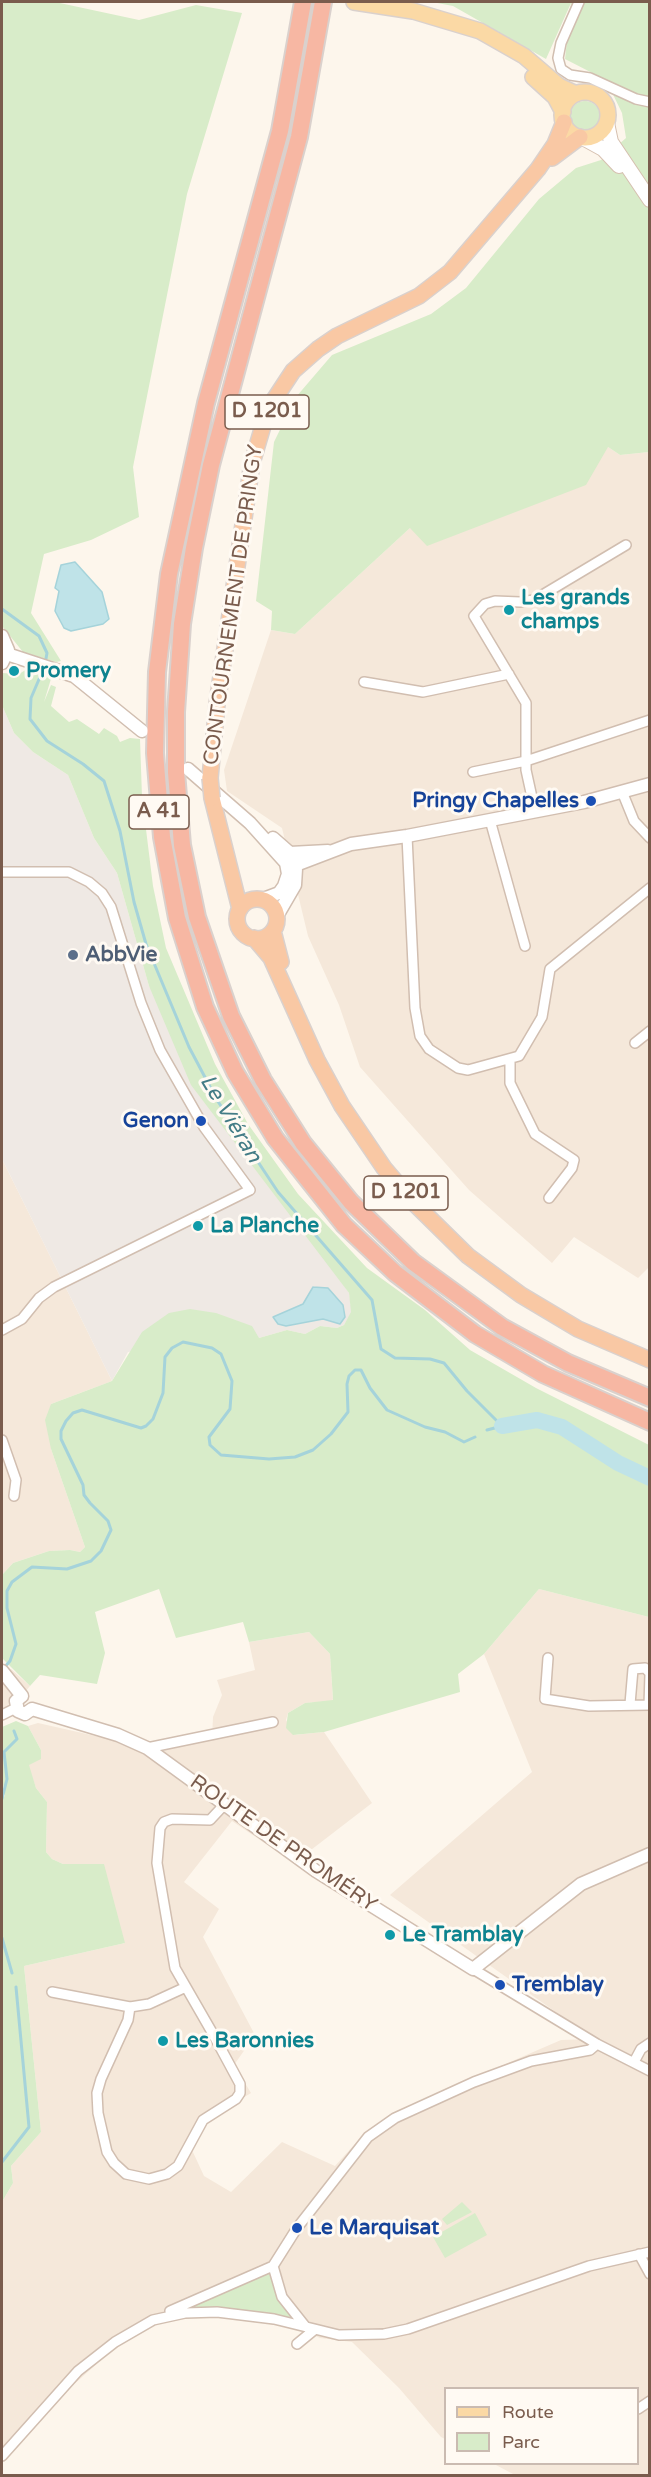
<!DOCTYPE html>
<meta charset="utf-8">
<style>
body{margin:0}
#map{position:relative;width:651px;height:2477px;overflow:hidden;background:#fdf6ec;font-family:"Varela Round",sans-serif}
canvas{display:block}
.frame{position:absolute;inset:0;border:3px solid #7a5c4d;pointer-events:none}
.legend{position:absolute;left:444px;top:2387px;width:195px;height:78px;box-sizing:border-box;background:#fffaf3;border:2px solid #cabbb1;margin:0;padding:8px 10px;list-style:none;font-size:18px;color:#7a5c4d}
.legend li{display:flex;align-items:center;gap:12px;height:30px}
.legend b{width:30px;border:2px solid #cabbb1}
</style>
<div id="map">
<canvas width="651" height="2477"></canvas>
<div class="frame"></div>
<ul class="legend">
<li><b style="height:8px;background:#fbd9a5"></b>Route</li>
<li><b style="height:16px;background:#d8ecc9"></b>Parc</li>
</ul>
</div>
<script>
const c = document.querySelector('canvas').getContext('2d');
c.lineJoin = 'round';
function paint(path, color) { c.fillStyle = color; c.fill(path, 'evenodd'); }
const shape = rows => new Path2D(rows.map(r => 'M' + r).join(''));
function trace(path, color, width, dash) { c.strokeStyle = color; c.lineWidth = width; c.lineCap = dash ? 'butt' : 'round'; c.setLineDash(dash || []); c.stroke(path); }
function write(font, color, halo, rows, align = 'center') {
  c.font = font + ' "Varela Round",sans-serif'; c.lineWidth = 6; c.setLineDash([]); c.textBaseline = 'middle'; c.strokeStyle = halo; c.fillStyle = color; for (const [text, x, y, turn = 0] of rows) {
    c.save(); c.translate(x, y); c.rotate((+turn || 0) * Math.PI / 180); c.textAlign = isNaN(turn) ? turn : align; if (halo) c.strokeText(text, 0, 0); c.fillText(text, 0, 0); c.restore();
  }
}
const residential = shape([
 [608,447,620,455,649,452,650,1266,638,1278,574,1237,552,1263,469,1190,360,1067,339,1005,308,936,282,828,227,791,224,770,271,630,295,634,410,528],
 [2,1159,112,1381,51,1404,51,1449,85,1547,80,1552,70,1550,49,1551,13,1563,2,1575],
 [539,1589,649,1617,649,2475,515,2475,494,2464,638,2464,638,2388,446,2388,445,2439,441,2437,399,2388,352,2342,320,2338,301,2330,222,2315,184,2316,158,2323,118,2345,53,2403,2,2461,2,2202,13,2183,11,2166,41,2132,24,1966,125,1943,74,1864,63,1864,52,1859,46,1852,47,1802,36,1788,28,1765,41,1750,28,1726,38,1723,131,1744,156,1761,169,1745,212,1739,213,1717,222,1695,217,1680,255,1670,249,1642,309,1632,330,1654,333,1701,305,1703,288,1713,286,1720,294,1735,324,1732,372,1803,294,1863,232,1821,184,1882,219,1909,203,1937,255,2035,234,2065,251,2093,204,2122,192,2150,204,2176,231,2192,282,2142,335,2166,362,2136,392,2113,561,2040,594,2039,390,1895,532,1772,484,1654],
 [11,1669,30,1686,2,1719,2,1675]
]);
const industrial = shape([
 [2,705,14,733,33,752,68,775,94,838,117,873,149,986,349,1293,352,1312,344,1325,337,1328,320,1326,305,1334,287,1330,259,1338,128,1352,112,1381,2,1159]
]);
const green = shape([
 [2,2,55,2,139,20,196,5,242,13,187,194,133,467,139,517,91,540,44,554,31,613,61,661,56,662,23,652,2,626],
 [432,2,649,2,649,452,620,455,608,447,586,485,427,546,410,528,295,634,271,630,272,611,256,601,274,442,296,397,332,355,431,314,466,288,539,199,576,168,601,160,626,138,622,113,606,80,565,59,571,3,546,59,453,6],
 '570 116a15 15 0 1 1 30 0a15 15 0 1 1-30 0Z',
 [32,666,53,672,44,702,51,685,56,687,51,706,69,722,77,719,99,734,104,728,117,736,120,742,130,738,140,739,142,797,153,886,166,948,215,1064,248,1124,298,1194,367,1268,425,1310,470,1350,536,1388,649,1445,649,1617,539,1589,484,1654,458,1674,460,1692,324,1732,293,1735,286,1728,288,1713,305,1703,333,1700,330,1654,309,1632,249,1642,243,1622,176,1638,159,1589,95,1612,105,1653,97,1684,40,1675,30,1686,2,1658,2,1575,13,1563,49,1551,70,1550,80,1552,85,1547,51,1449,45,1420,51,1404,112,1381,142,1332,169,1313,190,1309,216,1313,252,1326,259,1338,287,1330,305,1334,320,1326,337,1328,344,1325,351,1312,349,1293,191,1085,149,986,117,873,94,838,68,775,33,752,14,733,2,705,2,673,19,674],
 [16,1721,28,1726,41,1750,41,1759,29,1765,36,1788,47,1802,46,1852,52,1859,63,1864,104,1864,125,1943,24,1966,41,2132,11,2166,13,2183,2,2202,2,1798,5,1796,2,1779,2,1727],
 [462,2202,472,2212,447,2225,442,2219],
 [475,2213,487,2235,445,2258,433,2237],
 [268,2273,271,2275,280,2301,293,2320,183,2310]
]);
const water = shape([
 [75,562,102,592,109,619,103,624,71,631,64,628,55,611,59,591,55,588,61,565,75,562],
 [313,1287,328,1288,343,1305,345,1317,340,1324,323,1319,286,1326,278,1324,273,1317,303,1304,313,1287]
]);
const stream = shape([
 [2,609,39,636,47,653,45,664],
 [43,670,31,698,30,719,47,741,83,764,104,781,120,831,134,902,146,944,189,1047,217,1100,278,1192,372,1300,381,1349,395,1358,430,1359,444,1363,467,1391,502,1426],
 [487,1430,502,1426],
 [3,1669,10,1661,16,1644,7,1608,7,1591,12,1582,32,1567,67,1569,91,1561,101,1551,111,1530,108,1521,90,1503,84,1495,83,1485,61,1439,61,1431,66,1421,73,1413,82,1410,141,1428,146,1426,153,1419,163,1393,165,1357,172,1348,183,1342,212,1348,221,1354,232,1381,230,1409,209,1437,210,1445,221,1455,269,1459,295,1457,313,1450,331,1434,348,1412,347,1384,349,1376,355,1370,361,1370,370,1388,387,1410,425,1427,445,1432,464,1442,475,1437],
 [2,1799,7,1779,4,1752,17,1739,14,1731],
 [2,1938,12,1973],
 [2,2162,29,2127,16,1987]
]);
const river = shape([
 [502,1426,537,1420,562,1427,618,1463,650,1478]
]);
const minor = shape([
 [579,2,561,43,558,58,561,69,570,75,590,78,636,99,650,102],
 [364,682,423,692,509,674],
 [473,772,526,761,650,720],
 [623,794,634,821,650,838],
 [535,811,526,770,526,703,474,616,485,604,495,601,520,602,534,600,626,545],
 [490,820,525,946],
 [407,836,415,1008,420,1036,429,1049,458,1068,468,1070,519,1056,542,1017,550,969,650,888],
 [2,872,69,872,89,882,102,893,111,907,141,1003,160,1050,204,1127,250,1190,54,1287,39,1298,22,1319,2,1330],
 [635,1043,650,1031],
 [510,1061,510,1083,535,1134,574,1160,572,1168,549,1198],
 [2,1440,16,1480,14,1496],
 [548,1658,545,1699,589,1706,650,1705],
 [630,1704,633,1669,645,1668,650,1673],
 [649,1705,650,1674],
 [2,1715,16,1708],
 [147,1748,273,1722],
 [473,1969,597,2044,650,2071],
 [52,1992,130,2007,149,2004,186,1987],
 [130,2007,128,2020,101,2079,97,2093,98,2113,107,2152,114,2163,126,2174,149,2179,167,2174,178,2166,203,2120,236,2099,240,2093,240,2084,213,2034,175,1968,157,1863,160,1828,164,1822,172,1819,210,1820,224,1805],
 [634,2062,641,2049,650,2043],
 [639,2254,650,2274],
 [170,2311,273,2266],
 [305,2326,282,2297,273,2266,297,2228,368,2137,395,2118,474,2082,531,2061,590,2050,597,2044],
 [297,2344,314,2330],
 [638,2409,650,2401],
 [2,2456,78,2371,115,2342,153,2320,185,2313,217,2312,274,2319,339,2335,384,2334,408,2329,589,2266,650,2252]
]);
const tertiary = shape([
 [2,636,8,650,2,663],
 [7,654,74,676,142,731],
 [188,769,250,823,286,863,296,865,351,844,407,836,584,802,650,784],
 [273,838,290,853,328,851],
 [263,899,279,893,284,886,288,874,286,863],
 [277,916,295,885,296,869,294,860],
 [2,1671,22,1696],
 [22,1696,16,1701,18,1711,25,1714,32,1709],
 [32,1709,118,1735,147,1748,316,1871,473,1969,581,1884,650,1854]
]);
const secondary = shape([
 [607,123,611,142,650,200],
 [583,138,603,149,619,166]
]);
const primary = shape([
 [354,2,413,11,480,31,524,56,559,86,576,94],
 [533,77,555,97,563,112],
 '562 115a23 23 0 1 1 46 0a23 23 0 1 1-46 0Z'
]);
const trunk = shape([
 [552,158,580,137],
 [210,778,217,704,252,463,268,409,293,371,318,349,337,336,419,296,450,272,538,169,555,144,564,122],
 [212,798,240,909],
 '237 919a20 20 0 1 1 40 0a20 20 0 1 1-40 0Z',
 [273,931,281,962],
 [254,938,271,958,317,1060,342,1106,384,1168,414,1203,468,1256,521,1295,578,1329,650,1360]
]);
const motorway = shape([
 [303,2,280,131,206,403,169,574,157,672,155,753,162,837,177,918,205,1007,235,1072,275,1138,344,1225,395,1273,475,1334,543,1374,650,1422],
 [323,2,299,137,211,465,194,548,182,624,176,712,176,772,182,845,197,917,231,1016,263,1080,303,1143,351,1202,413,1262,502,1327,568,1363,650,1398]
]);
const trunkBridge = shape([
 [210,778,212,798]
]);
const markers = [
 [509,610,6,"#0f9aa8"],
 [14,671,6,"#0f9aa8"],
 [591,801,6,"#1a4fb4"],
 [73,955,6,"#5c6f8a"],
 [201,1121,6,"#1a4fb4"],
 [198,1226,6,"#0f9aa8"],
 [390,1935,6,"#0f9aa8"],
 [500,1985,6,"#1a4fb4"],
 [163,2041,6,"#0f9aa8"],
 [297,2228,6,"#1a4fb4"]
];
const shields = [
 [267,412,84],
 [159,812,60],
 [406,1193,84]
];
const shieldNames = [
 ["D 1201",267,412],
 ["A 41",159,812],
 ["D 1201",406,1193]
];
const cultureNames = [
 ["Les grands",521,598],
 ["champs",521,622],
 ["Promery",26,671],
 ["La Planche",210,1226],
 ["Le Tramblay",402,1935],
 ["Les Baronnies",175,2041]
];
const streetNames = [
 ["CONTOURNEMENT DE PRINGY",234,605,-82],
 ["ROUTE DE PROMÉRY",283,1844,35]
];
const transitNames = [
 ["Pringy Chapelles",579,801],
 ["Genon",189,1121],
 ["Tremblay",512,1985,"left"],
 ["Le Marquisat",309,2228,"left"]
];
const serviceNames = [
 ["AbbVie",85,955]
];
const waterNames = [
 ["Le Viéran",230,1119,59]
];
paint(residential, '#f5e8da');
paint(industrial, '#efe9e4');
paint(green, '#d8ecc9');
paint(water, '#bfe3e8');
trace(water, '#a5d3da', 1.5);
trace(stream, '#a5d3da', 3);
trace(river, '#bfe3e8', 16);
trace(minor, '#d1beb0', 12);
trace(tertiary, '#d1beb0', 15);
trace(secondary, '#d6c0b0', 16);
trace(primary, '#dad1cd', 18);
trace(trunk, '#dad1cd', 18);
trace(motorway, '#dad1cd', 20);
trace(minor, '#fff', 9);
trace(tertiary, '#fff', 12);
trace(secondary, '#fff', 14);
trace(primary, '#fbd9a5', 15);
trace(trunk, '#f9c8a4', 15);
trace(motorway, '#f7b7a3', 16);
trace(trunkBridge, '#dad1cd', 18, []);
trace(trunkBridge, '#f9c8a4', 15);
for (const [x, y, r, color] of markers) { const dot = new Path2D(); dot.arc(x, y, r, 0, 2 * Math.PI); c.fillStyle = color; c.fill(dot); trace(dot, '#fffaf3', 2); }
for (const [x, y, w] of shields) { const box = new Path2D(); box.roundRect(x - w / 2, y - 17, w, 34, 4.5); c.fillStyle = '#fffaf3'; c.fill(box); trace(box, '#7a5c4d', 1.5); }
write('bold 20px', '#7a5c4d', null, shieldNames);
write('bold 21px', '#0d838f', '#fffaf3', cultureNames, 'left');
write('21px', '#7a5c4d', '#fffaf3', streetNames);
write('bold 21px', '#164399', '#fffaf3', transitNames, 'right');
write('bold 21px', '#4e5e75', '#fffaf3', serviceNames, 'left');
write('italic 22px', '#437c86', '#fffaf3', waterNames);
</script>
